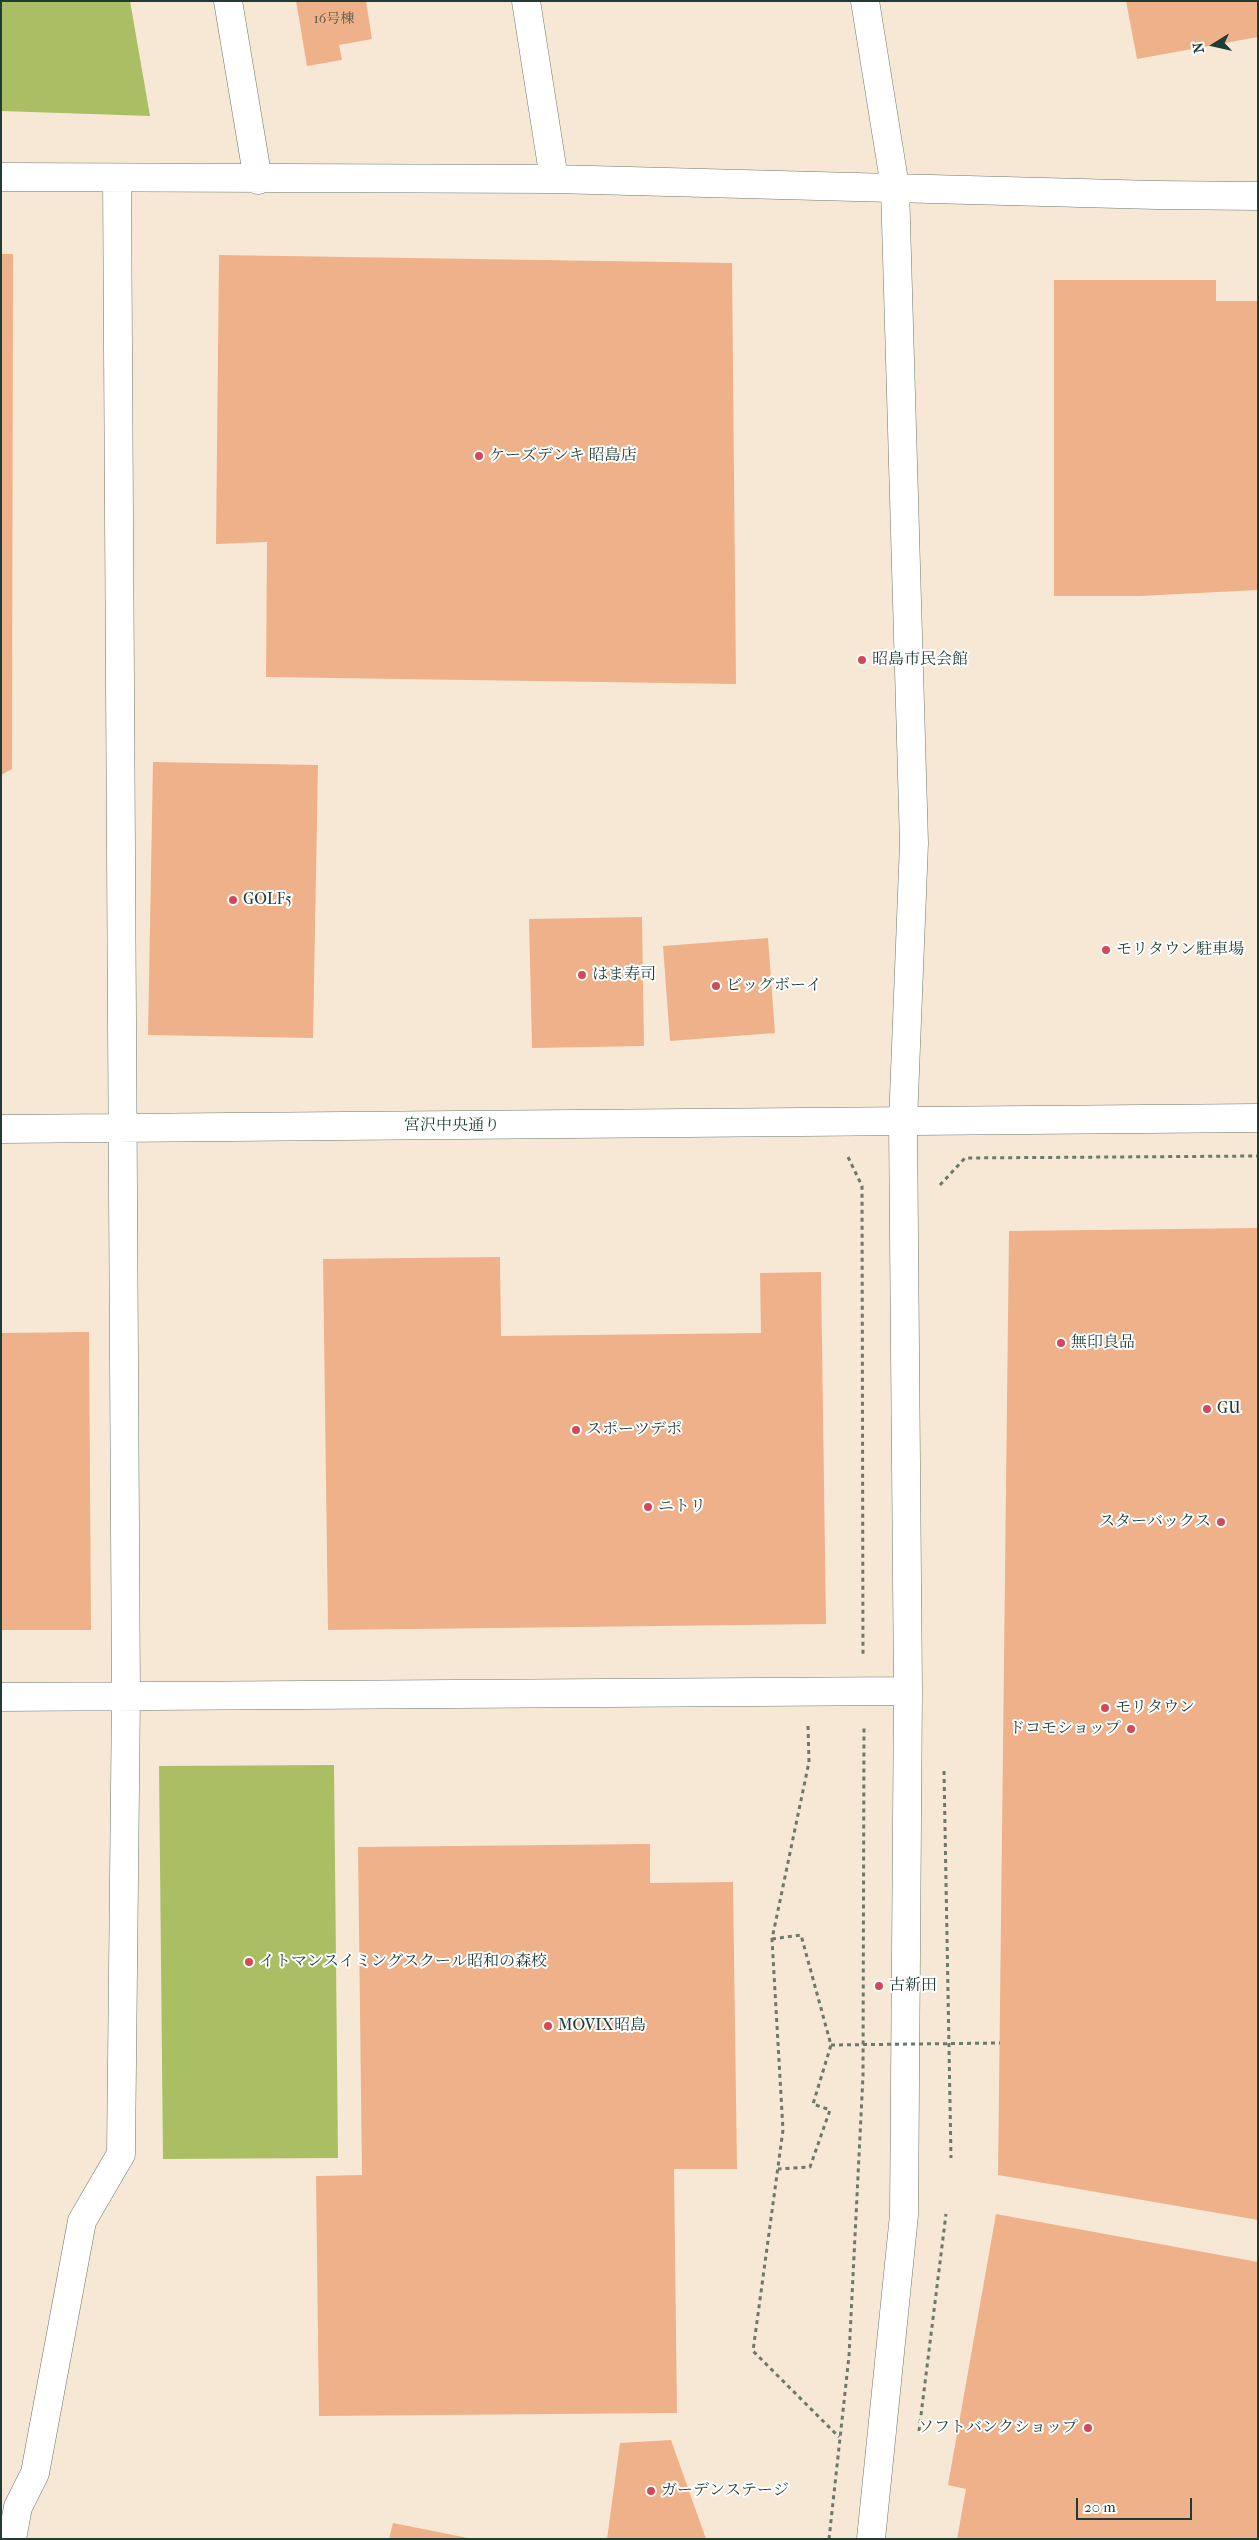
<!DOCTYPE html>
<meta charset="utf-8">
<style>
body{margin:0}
#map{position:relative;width:1259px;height:2540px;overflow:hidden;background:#f7e8d5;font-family:"IM FELL French Canon",serif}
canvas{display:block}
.frame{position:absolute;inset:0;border:2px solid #1f3d34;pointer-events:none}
.north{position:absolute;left:1189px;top:20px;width:50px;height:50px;-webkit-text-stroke:4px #fff;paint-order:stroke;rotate:260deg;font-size:14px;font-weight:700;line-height:20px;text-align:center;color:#1f3d34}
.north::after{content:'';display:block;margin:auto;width:18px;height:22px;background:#1f3d34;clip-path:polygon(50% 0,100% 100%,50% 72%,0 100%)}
.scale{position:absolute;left:1076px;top:2498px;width:116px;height:22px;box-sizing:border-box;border:2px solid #1f3d34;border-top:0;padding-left:6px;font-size:15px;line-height:18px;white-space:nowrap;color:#1f3d34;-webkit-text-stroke:4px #fff;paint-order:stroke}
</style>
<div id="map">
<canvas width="1259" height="2540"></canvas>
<div class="frame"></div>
<div class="north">N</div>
<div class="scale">20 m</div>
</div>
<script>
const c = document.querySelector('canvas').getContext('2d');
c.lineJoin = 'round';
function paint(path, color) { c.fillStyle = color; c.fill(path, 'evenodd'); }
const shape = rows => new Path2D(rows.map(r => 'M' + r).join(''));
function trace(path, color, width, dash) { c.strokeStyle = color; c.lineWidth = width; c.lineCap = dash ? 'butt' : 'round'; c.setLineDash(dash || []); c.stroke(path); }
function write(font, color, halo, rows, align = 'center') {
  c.font = font + ' "IM FELL French Canon","Noto Serif JP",serif'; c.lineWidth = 4; c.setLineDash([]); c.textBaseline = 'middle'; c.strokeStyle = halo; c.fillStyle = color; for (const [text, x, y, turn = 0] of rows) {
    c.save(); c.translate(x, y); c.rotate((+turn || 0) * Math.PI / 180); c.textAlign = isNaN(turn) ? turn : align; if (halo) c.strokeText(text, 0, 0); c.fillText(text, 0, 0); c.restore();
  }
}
const green = shape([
 [1,1,130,1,150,116,1,111],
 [334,1765,338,2158,163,2159,159,1766]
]);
const building = shape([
 [296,1,366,1,372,39,339,45,342,60,307,66],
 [1126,1,1258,1,1258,37,1137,59],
 [1,254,13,254,12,769,1,775],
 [219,255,732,263,736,684,266,677,267,542,216,544],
 [1054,280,1216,280,1216,301,1258,301,1258,590,1140,596,1054,596],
 [153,762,318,765,313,1038,148,1035],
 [642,917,644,1046,532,1048,529,919],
 [768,938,775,1033,670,1041,663,946],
 [1258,1228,1258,2220,998,2175,1009,1231],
 [500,1257,501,1336,761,1333,760,1273,821,1272,826,1624,328,1630,323,1259],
 [89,1332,91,1630,1,1630,1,1333],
 [650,1844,650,1883,733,1882,737,2169,674,2169,677,2413,319,2416,316,2176,362,2175,358,1847],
 [996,2214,1258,2262,1258,2539,957,2539,966,2489,948,2485],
 [671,2440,706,2539,607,2539,620,2443],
 [393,2523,468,2538,468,2539,389,2539]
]);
const path = shape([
 [848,1157,862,1186,863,1657],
 [940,1185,965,1158,1258,1156],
 [808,1726,809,1762,772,1939,783,2130,753,2351,839,2437],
 [944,1771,951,2158],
 [772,1939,801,1935,831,2045,813,2104,830,2110,810,2167,778,2169],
 [919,2431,946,2214],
 [829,2539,849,2356,863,2076,864,1726]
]);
const minor = shape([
 [228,1,258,180],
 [526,1,554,179],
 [865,1,895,187,914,843,903,1122,908,1691,904,2215,871,2539],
 [1,177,554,179,1156,195,1258,196],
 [1,1129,1258,1118],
 [1,1697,908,1691],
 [12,2539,18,2507,35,2473,82,2221,121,2154,126,1696,117,178]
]);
const pathBridge = shape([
 [831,2045,1000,2043]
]);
const markers = [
 [479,456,5,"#d1495b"],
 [862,660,5,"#d1495b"],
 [233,900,5,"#d1495b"],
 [1106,950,5,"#d1495b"],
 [582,975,5,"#d1495b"],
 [716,986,5,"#d1495b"],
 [1061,1343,5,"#d1495b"],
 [1207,1409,5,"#d1495b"],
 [576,1430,5,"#d1495b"],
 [648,1507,5,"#d1495b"],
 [1221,1522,5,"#d1495b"],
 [1105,1708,5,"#d1495b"],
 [1131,1729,5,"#d1495b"],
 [249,1962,5,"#d1495b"],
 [879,1986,5,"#d1495b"],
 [548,2026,5,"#d1495b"],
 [1088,2428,5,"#d1495b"],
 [651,2491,5,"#d1495b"]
];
const numberNames = [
 ["16号棟",334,20]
];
const poiNames = [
 ["ケーズデンキ 昭島店",489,456],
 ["昭島市民会館",872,660],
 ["GOLF5",243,900],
 ["モリタウン駐車場",1116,950],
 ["はま寿司",592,975],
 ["ビッグボーイ",726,986],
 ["無印良品",1071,1343],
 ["GU",1217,1409],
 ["スポーツデポ",586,1430],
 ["ニトリ",658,1507],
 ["スターバックス",1211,1522,"right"],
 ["モリタウン",1115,1708],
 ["ドコモショップ",1121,1729,"right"],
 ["イトマンスイミングスクール昭和の森校",259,1962],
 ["古新田",889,1986],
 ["MOVIX昭島",558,2026],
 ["ソフトバンクショップ",1078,2428,"right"],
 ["ガーデンステージ",661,2491]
];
const streetNames = [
 ["宮沢中央通り",452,1126]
];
paint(green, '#aabf63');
paint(building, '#efb18a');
trace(minor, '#6b796c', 29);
trace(path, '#6b796c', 3, [4, 4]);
trace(minor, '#fff', 28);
trace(pathBridge, '#6b796c', 3, [4, 4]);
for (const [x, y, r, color] of markers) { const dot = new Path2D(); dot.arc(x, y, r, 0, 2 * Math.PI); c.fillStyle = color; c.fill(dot); trace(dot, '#fff', 2); }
write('14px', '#535a4a', null, numberNames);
write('16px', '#1f3d34', '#fff', poiNames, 'left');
write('16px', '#1f3d34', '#fff', streetNames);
</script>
